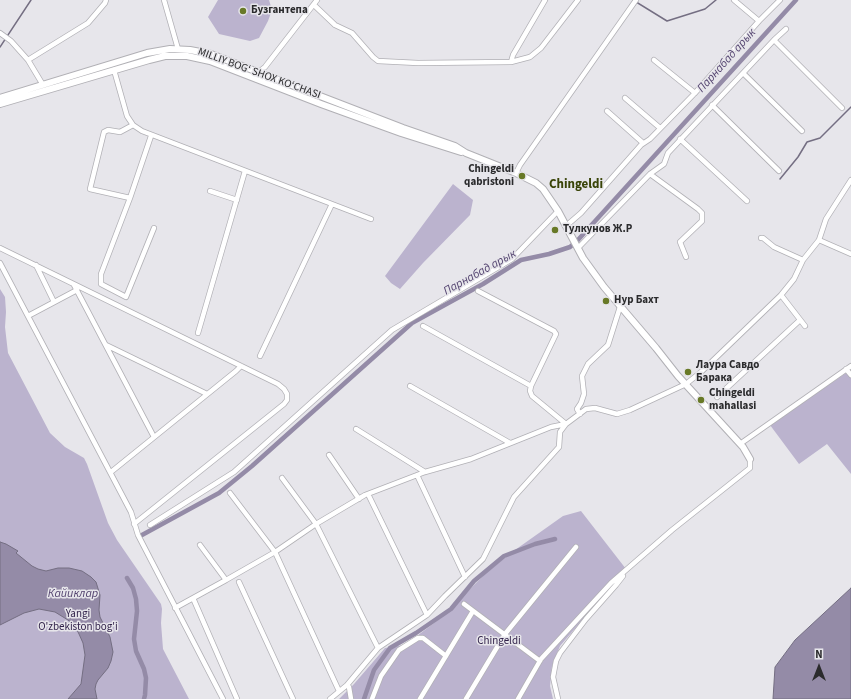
<!DOCTYPE html>
<meta charset="utf-8">
<style>
body{margin:0}
#map{position:relative;width:851px;height:699px;overflow:hidden;background:#e7e6eb;font-family:"Source Sans 3",sans-serif}
canvas{display:block}
.north{position:absolute;left:799px;top:647px;width:40px;height:40px;-webkit-text-stroke:3px #e7e6eb;paint-order:stroke;rotate:0deg;font-size:11px;font-weight:700;line-height:16px;text-align:center;color:#2b2b2d}
.north::after{content:'';display:block;margin:auto;width:14px;height:18px;background:#2b2b2d;clip-path:polygon(50% 0,100% 100%,50% 72%,0 100%)}
</style>
<div id="map">
<canvas width="851" height="699"></canvas>
<div class="north">N</div>
</div>
<script>
const c = document.querySelector('canvas').getContext('2d');
c.lineJoin = 'round';
function paint(path, color) { c.fillStyle = color; c.fill(path, 'evenodd'); }
const shape = rows => new Path2D(rows.map(r => 'M' + r).join(''));
function trace(path, color, width, dash) { c.strokeStyle = color; c.lineWidth = width; c.lineCap = dash ? 'butt' : 'round'; c.setLineDash(dash || []); c.stroke(path); }
function write(font, color, halo, rows, align = 'center') {
  c.font = font + ' "Source Sans 3",sans-serif'; c.lineWidth = 3; c.setLineDash([]); c.textBaseline = 'middle'; c.strokeStyle = halo; c.fillStyle = color; for (const [text, x, y, turn = 0] of rows) {
    c.save(); c.translate(x, y); c.rotate((+turn || 0) * Math.PI / 180); c.textAlign = isNaN(turn) ? turn : align; if (halo) c.strokeText(text, 0, 0); c.fillText(text, 0, 0); c.restore();
  }
}
const green = shape([
 [218,0,269,0,272,10,268,21,259,38,250,41,219,34,208,17],
 [453,184,473,200,470,215,423,263,400,289,391,283,385,276],
 [0,289,5,297,6,312,5,327,8,353,50,433,65,447,84,458,87,464,108,523,117,540,161,604,162,609,161,623,163,649,189,699,0,699],
 [846,373,851,377,851,474,827,444,799,464,770,425],
 [581,511,626,569,560,646,552,666,550,686,553,699,339,699,354,684,385,648,405,645,442,617,487,572,515,550,563,516]
]);
const water = shape([
 [0,542,6,544,18,551,16,553,32,566,38,569,46,571,58,568,69,568,82,571,91,577,96,582,100,595,99,610,100,617,110,637,113,652,111,661,108,668,98,680,96,684,95,689,97,699,68,699,81,684,85,655,83,643,79,634,75,626,68,620,55,612,39,609,24,613,0,625,0,542],
 [851,588,851,699,773,699,775,667,795,640,851,588]
]);
const stream = shape([
 [633,0,667,21,705,9,716,0],
 [0,47,31,0],
 [780,179,798,157,807,142,820,138,851,107]
]);
const canal = shape([
 [142,535,219,493,252,466,412,323,483,284,521,260,549,254,570,247,577,241,796,0],
 [127,578,133,588,136,599,137,611,134,639,136,651,144,669,146,678,145,695,144,699],
 [364,699,374,670,390,648,416,633,451,609,474,581,504,556,535,544,555,539]
]);
const minor = shape([
 [164,0,178,49],
 [734,0,759,21],
 [314,5,335,25,352,33,373,57,378,61,418,63,511,62,530,57,541,48,578,0],
 [0,33,11,41,28,60,43,85],
 [774,40,842,108],
 [28,60,88,23,105,3,106,0],
 [654,60,695,93],
 [511,62,513,55,545,0],
 [114,70,127,116,133,125,142,131,371,219],
 [743,73,802,131],
 [256,79,260,71,265,67,317,0],
 [625,98,660,128],
 [712,105,779,171],
 [607,111,643,143],
 [151,136,130,198,101,274,101,284,126,297,154,228],
 [680,139,747,201],
 [516,173,520,165,636,0],
 [650,174,698,209,702,213,702,221,680,242,686,257],
 [210,191,237,200],
 [130,198,90,189,104,132,108,130,120,132,133,125],
 [566,226,581,213,641,145,650,139,695,93,759,21,780,0],
 [761,238,763,238,774,247,803,260],
 [819,240,851,254],
 [0,248,278,384,284,389,287,394,287,400,284,404,134,524],
 [578,248,650,174,664,164,668,153,774,40,786,29],
 [0,263,131,512,138,535,223,699],
 [36,265,54,302],
 [74,285,154,437],
 [478,291,554,331,556,334,531,386],
 [781,295,805,326],
 [28,316,77,290],
 [198,333,245,171],
 [106,345,207,394],
 [260,356,332,204],
 [846,369,851,375],
 [410,386,510,443],
 [717,397,800,320],
 [580,414,577,409,581,403,584,394,582,376,588,364,608,345,620,307],
 [356,429,425,472],
 [740,444,851,366],
 [329,455,359,499],
 [111,472,236,371,241,366],
 [417,475,465,577],
 [282,478,316,524,378,648],
 [230,493,275,552,339,691],
 [368,494,427,615],
 [150,525,234,472,392,330,512,259,558,211],
 [200,545,226,580,275,552,316,524,365,495,425,472,471,459,551,427,566,424,586,409,595,408,617,414,630,410,686,384,701,372,781,295,794,279,803,260,819,240,826,219,851,180],
 [239,582,293,699],
 [193,598,237,699],
 [464,604,540,661],
 [175,608,226,580],
 [347,685,349,687,351,699],
 [330,699,347,685,378,648,427,615,445,596,483,559,514,497,559,447,560,432,566,424,532,396,530,391,531,386,423,326],
 [372,699,381,676,399,650,418,638,423,638,446,656],
 [420,699,473,611],
 [466,699,505,634,576,547],
 [518,699,541,659,611,583,672,530,750,468,750,459],
 [558,699,553,677,556,661,560,653,586,619,616,585,623,576]
]);
const major = shape([
 [0,98,147,53,170,49,190,50,211,54,403,128,455,146,466,153,516,173,536,183,543,189,558,211,583,258,604,287,656,348,678,376,743,447,750,459],
 [0,104,149,60,165,56,187,56,210,61,321,104,401,133,461,152]
]);
const markers = [
 [243,11,4,"#687927"],
 [522,176,4,"#687927"],
 [555,230,4,"#687927"],
 [606,301,4,"#687927"],
 [688,372,4,"#687927"],
 [701,400,4,"#687927"]
];
const poiNames = [
 ["Бузгантепа",251,11],
 ["Chingeldi",514,170,"right"],
 ["qabristoni",514,183,"right"],
 ["Тулкунов Ж.Р",563,230],
 ["Нур Бахт",614,301],
 ["Лаура Савдо",696,366],
 ["Барака",696,379],
 ["Chingeldi",709,394],
 ["mahallasi",709,407]
];
const streetNames = [
 ["MILLIY BOG‘ SHOX KO‘CHASI",259,74,20]
];
const parkNames = [
 ["Yangi",78,615],
 ["O'zbekiston bog'i",78,628],
 ["Chingeldi",499,642]
];
const waterNames = [
 ["Парнабад арык",727,61,-48],
 ["Парнабад арык",480,273,-29],
 ["Кайиклар",73,594]
];
const quarterNames = [
 ["Chingeldi",576,185]
];
paint(green, '#bbb3ce');
paint(water, '#948ba7');
trace(water, '#746e82', 1);
trace(stream, '#746e82', 1.5);
trace(canal, '#948ba7', 4.5);
trace(minor, '#b1b0b5', 6);
trace(major, '#b1b0b5', 8);
trace(minor, '#fff', 4.5);
trace(major, '#fff', 6);
for (const [x, y, r, color] of markers) { const dot = new Path2D(); dot.arc(x, y, r, 0, 2 * Math.PI); c.fillStyle = color; c.fill(dot); trace(dot, '#e7e6eb', 1.5); }
write('bold 11px', '#2b2b2d', '#e7e6eb', poiNames, 'left');
write('11px', '#2b2b2d', '#e7e6eb', streetNames);
write('11px', '#31224a', '#e7e6eb', parkNames);
write('italic 12px', '#544470', '#e7e6eb', waterNames);
write('bold 13px', '#394408', '#e7e6eb', quarterNames);
</script>
